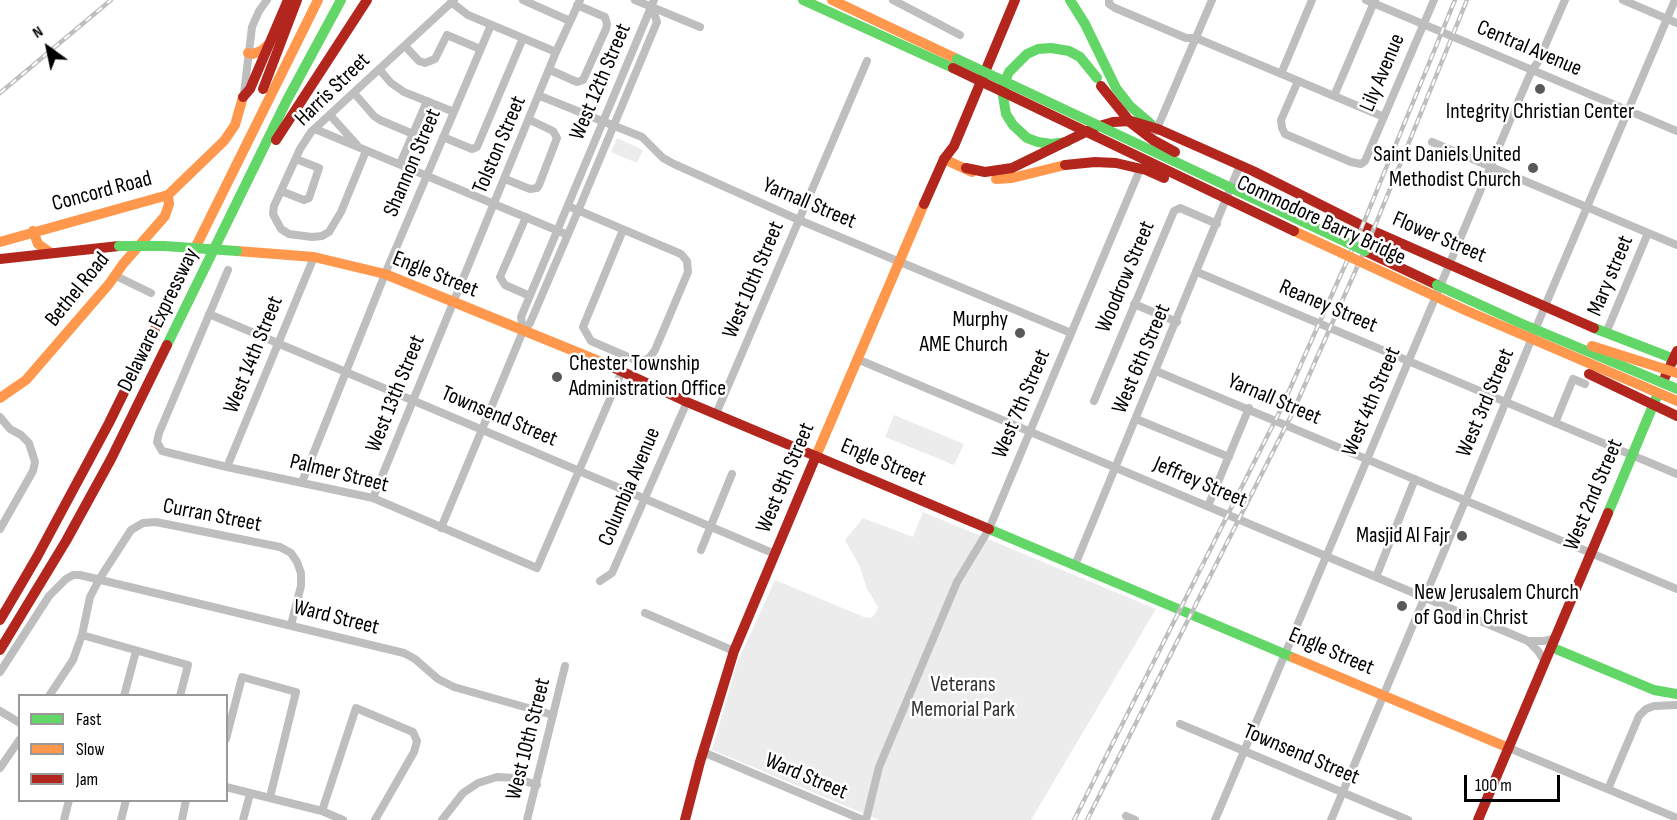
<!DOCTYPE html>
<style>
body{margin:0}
#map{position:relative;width:1677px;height:820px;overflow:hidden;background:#fff;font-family:"Sofia Sans Condensed",sans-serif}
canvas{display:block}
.legend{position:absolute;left:18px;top:694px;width:210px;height:108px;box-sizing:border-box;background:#fff;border:2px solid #999;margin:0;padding:8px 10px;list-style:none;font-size:18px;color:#000}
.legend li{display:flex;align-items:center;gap:12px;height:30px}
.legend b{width:30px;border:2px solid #999}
.north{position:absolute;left:18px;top:18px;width:60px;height:60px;-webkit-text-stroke:4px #fff;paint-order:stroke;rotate:327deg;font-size:16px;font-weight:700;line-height:24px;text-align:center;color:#000}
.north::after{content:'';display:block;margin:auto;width:21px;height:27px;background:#000;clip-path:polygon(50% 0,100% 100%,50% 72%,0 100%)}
.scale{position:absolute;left:1464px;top:775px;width:96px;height:27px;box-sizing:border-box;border:3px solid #000;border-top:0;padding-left:8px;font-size:18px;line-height:21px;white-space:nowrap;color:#000;-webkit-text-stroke:4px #fff;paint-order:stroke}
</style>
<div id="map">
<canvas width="1677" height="820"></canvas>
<ul class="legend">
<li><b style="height:8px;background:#63d668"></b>Fast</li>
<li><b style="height:8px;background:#ff974d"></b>Slow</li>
<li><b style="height:8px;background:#b3261e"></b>Jam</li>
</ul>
<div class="north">N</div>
<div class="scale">100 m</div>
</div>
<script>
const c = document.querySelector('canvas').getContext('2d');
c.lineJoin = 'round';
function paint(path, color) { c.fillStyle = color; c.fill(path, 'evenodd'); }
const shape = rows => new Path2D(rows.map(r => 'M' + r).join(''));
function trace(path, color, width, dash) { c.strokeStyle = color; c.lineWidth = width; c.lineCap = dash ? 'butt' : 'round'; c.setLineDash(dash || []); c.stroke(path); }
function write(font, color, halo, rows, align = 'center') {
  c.font = font + ' "Sofia Sans Condensed",sans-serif'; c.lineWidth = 5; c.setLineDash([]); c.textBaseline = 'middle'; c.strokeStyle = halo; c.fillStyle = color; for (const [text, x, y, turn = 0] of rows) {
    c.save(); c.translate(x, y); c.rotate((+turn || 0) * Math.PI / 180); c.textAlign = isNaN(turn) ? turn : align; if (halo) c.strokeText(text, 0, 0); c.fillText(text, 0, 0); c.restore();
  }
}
const green = shape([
 [617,138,643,150,637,163,611,152],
 [894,415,964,444,954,465,885,437],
 [923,512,1156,609,1031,820,879,820,712,750,737,663,775,580,864,617,871,618,876,613,878,607,867,589,860,567,845,540,863,518,913,537]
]);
const street = shape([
 [523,0,570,21],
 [635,0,700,27],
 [893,0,960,35],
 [1109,0,1109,4,1115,8,1186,38,1196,38,1384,117],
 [1366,0,1677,131],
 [1623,0,1677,23],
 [451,2,468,15,556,52],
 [405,46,419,61,425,63,435,59,447,35,480,49],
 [379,69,391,83,404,92,454,112],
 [550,70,577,82,583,80,606,29,607,24,605,17,577,5],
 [1281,74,1312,0],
 [1298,81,1281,120,1282,128,1285,134,1351,162,1361,164,1365,161,1434,0],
 [244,93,252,27,259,11,267,0],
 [354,93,374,116,380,120,413,134],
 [540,96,642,137,663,158,674,164,799,220,1071,333],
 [1334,96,1375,0],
 [330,115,357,145],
 [315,129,568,235],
 [1156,131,1212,0],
 [443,137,472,149,477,147,523,38],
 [1432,142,1677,245],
 [366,151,341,212,329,232,322,236,312,237,289,234,281,229,273,214,274,206,300,149,311,132,454,0],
 [400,164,427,101],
 [505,179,530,189,537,188,539,185,557,138,553,131,530,120],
 [281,191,304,200,309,198,319,168,296,159],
 [568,206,681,254,687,261,688,272,655,350,650,357,644,361,635,360,591,341,583,327,623,230],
 [526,217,500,277,505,285,530,296],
 [228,270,159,433,157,442,162,451,227,467,373,498,537,568,622,371],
 [1197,272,1677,474],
 [116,276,151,293],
 [1134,304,1177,322],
 [209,314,775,554],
 [523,331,521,317,654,0],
 [1606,333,1648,233],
 [857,359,1528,641,1538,651,1545,662],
 [1156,371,1677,589],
 [1094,401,1174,211,1180,208,1217,224],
 [716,414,867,61],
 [0,417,10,429,21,435,29,443,35,462,33,471,0,529],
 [1136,419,1229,457],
 [1555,423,1573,379,1585,384],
 [227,467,314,257],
 [302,482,385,274,491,25],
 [373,498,556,52,580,0],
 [1208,506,1249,408],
 [441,528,523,331,530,323,578,211,657,22,652,7],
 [701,550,732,474],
 [1075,565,1240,165],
 [1376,577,1415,479],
 [600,581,612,573,687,402],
 [645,613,734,651],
 [82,635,188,665,180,696],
 [1528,641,1544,641,1555,638],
 [0,672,49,596,66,579,73,575,80,575,404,653,415,659,438,679,454,687,553,715],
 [49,696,73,660,82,635,90,597,100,578,131,530,143,523,156,522,280,547,291,553,297,562,301,573,301,586,291,625],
 [124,696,136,651],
 [0,711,20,723],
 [1180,724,1408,820],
 [226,739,242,677,296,692,270,797],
 [1509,748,1677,818],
 [703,752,863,820],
 [0,768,20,739],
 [226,787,322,811,343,820],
 [1608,789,1639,716,1646,709,1654,706,1677,705],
 [322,811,356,708,413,732,417,741,414,752,375,820],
 [1126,816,1135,820],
 [64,820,69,800],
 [121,820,126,800],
 [182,820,186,800],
 [243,820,250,794],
 [442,820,463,793,478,783,497,777,515,778,537,785],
 [527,820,565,666],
 [866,820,879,767,957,582,989,529,1141,167],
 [1215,820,1511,118,1532,70,1538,62,1565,0],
 [1331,820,1466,499,1545,306,1675,0]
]);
const fast = shape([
 [803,0,953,68],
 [1070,0,1085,24,1116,88,1130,106,1151,124],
 [1067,142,1051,144,1038,142,1027,138,1013,125,1006,114,1003,96,1004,83,1009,72,1027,54,1038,49,1051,48,1069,51,1080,57,1097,78],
 [1594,328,1677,360],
 [167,345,287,100,341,0],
 [1608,513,1657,396],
 [989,529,1294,658],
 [1551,647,1654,690,1677,694]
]);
const slow = shape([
 [832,0,957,59],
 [248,53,252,54,261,51,269,44],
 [944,159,972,172],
 [996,179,1012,178,1065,165],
 [33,231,38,244,51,253],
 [0,242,168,195,224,141,235,125,243,97],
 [237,251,314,257,385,274,606,364],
 [158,323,318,0],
 [0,398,26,380,109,284,123,264,165,216,169,204,168,195],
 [816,456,924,204],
 [1294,658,1509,748]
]);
const jam = shape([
 [263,89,297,0],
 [243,97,250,89,288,0],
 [1158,129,1253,171,1371,230,1594,328],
 [276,140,367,0],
 [966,168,985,172,1012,168,1096,127,1113,122,1131,121,1158,129],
 [924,204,944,159,954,146,1015,0],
 [1365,251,1437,285],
 [0,259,119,246],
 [606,364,687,402,989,529],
 [1665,377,1677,351],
 [0,620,37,557,109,423,158,323],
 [0,650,66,541,111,459,167,345],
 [685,820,700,762,734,651,816,456],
 [1478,820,1608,513]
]);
const rail = shape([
 [0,93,111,0],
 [1074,820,1280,411,1359,234,1455,0],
 [1087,820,1291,416,1370,238,1467,0]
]);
const fastBridge = shape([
 [957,59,1365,251],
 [119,246,164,246,237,251],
 [1437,285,1520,323,1677,389]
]);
const slowBridge = shape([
 [1294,231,1467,311,1677,401],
 [1592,346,1677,373]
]);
const jamBridge = shape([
 [953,68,1294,231],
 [1101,86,1131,123,1153,140,1175,152],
 [1065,165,1095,162,1116,163,1146,170,1164,178],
 [1589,374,1677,416]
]);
const markers = [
 [1540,89,6,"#595959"],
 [1533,168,6,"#595959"],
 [1020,333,6,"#595959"],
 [557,377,6,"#595959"],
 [1462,536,6,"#595959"],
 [1402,606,6,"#595959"]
];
const streetNames = [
 ["Central Avenue",1529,49,23],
 ["Lily Avenue",1383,73,-67],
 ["West 12th Street",601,82,-67],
 ["Harris Street",333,90,-44],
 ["Tolston Street",500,145,-67],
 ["Shannon Street",413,163,-67],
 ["Concord Road",102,192,-15],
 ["Yarnall Street",809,204,23],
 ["Commodore Barry Bridge",1321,221,25],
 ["Flower Street",1439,238,23],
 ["Engle Street",435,275,22],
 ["Mary street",1611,276,-67],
 ["Woodrow Street",1126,277,-67],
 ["West 10th Street",754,280,-67],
 ["Bethel Road",78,290,-51],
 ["Reaney Street",1328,307,23],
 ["Delaware Expressway",159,320,-64],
 ["West 14th Street",254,355,-68],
 ["West 6th Street",1142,359,-67],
 ["West 13th Street",396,394,-68],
 ["Yarnall Street",1274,400,23],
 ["West 4th Street",1372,402,-67],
 ["West 3rd Street",1486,403,-67],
 ["West 7th Street",1022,404,-67],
 ["Townsend Street",499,417,23],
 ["Engle Street",883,463,23],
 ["Palmer Street",339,474,14],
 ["West 9th Street",786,478,-67],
 ["Jeffrey Street",1200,483,23],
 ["Columbia Avenue",630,487,-67],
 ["West 2nd Street",1594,495,-67],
 ["Curran Street",212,516,11],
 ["Ward Street",336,618,14],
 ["Engle Street",1331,652,23],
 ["West 10th Street",529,739,-76],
 ["Townsend Street",1301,755,23],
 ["Ward Street",806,777,23]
];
const poiNames = [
 ["Integrity Christian Center",1540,112,"center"],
 ["Saint Daniels United",1521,155],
 ["Methodist Church",1521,180],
 ["Murphy",1008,320],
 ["AME Church",1008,345],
 ["Chester Township",569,364,"left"],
 ["Administration Office",569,389,"left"],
 ["Masjid Al Fajr",1450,536],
 ["New Jerusalem Church",1414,593,"left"],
 ["of God in Christ",1414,618,"left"]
];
const parkNames = [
 ["Veterans",963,685],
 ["Memorial Park",963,710]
];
paint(green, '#ececec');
trace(street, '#bebebe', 8);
trace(fast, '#63d668', 10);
trace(slow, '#ff974d', 10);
trace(jam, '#b3261e', 10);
trace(rail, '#bebebe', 4.5);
trace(rail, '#fff', 2, [7]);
trace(fastBridge, '#63d668', 10);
trace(slowBridge, '#ff974d', 10);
trace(jamBridge, '#b3261e', 10);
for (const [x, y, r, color] of markers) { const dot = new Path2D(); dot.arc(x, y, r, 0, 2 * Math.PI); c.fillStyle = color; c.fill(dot); trace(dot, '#fff', 2); }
write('22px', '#000', '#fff', streetNames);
write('22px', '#000', '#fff', poiNames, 'right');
write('22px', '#333', '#fff', parkNames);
</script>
